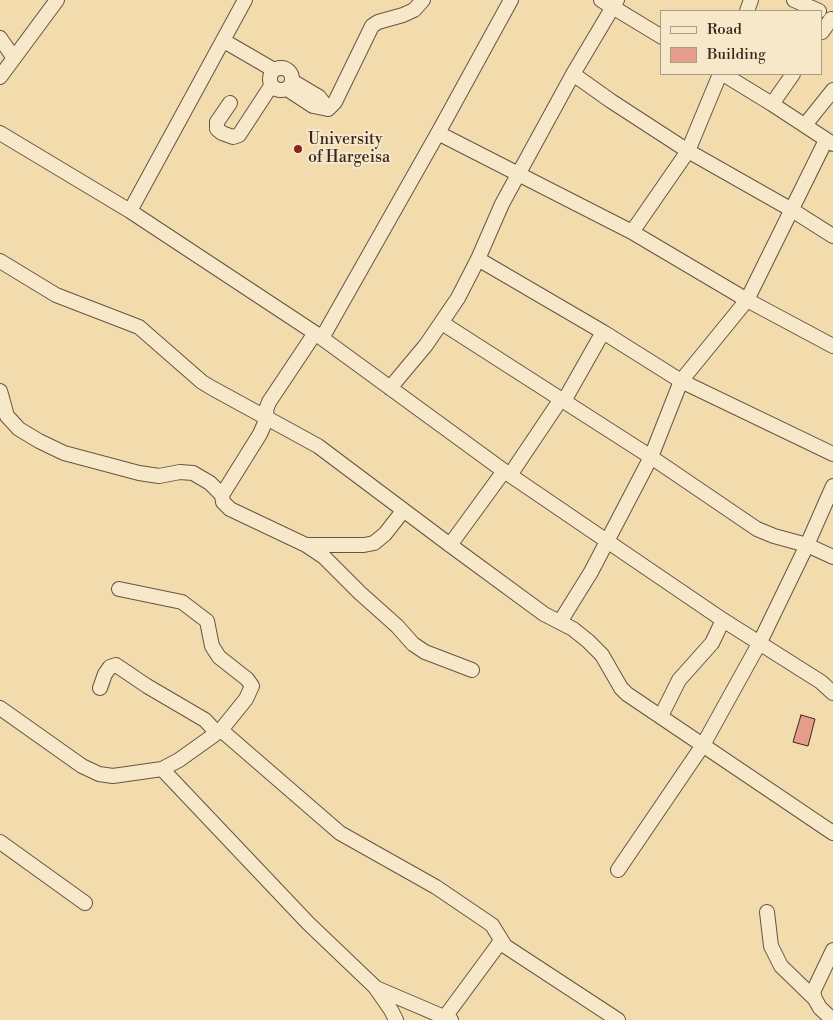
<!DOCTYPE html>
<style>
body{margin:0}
#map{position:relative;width:833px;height:1020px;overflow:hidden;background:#f2dcae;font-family:"Libre Bodoni",serif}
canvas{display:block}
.legend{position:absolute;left:660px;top:10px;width:162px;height:65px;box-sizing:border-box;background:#f7e8ca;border:1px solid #aa9b86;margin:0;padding:6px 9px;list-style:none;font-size:15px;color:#372720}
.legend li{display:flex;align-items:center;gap:10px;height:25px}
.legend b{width:25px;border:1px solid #aa9b86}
</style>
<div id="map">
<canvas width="833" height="1020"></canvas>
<ul class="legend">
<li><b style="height:6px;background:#f7e8ca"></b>Road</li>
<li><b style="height:14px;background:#e69d8c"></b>Building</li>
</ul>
</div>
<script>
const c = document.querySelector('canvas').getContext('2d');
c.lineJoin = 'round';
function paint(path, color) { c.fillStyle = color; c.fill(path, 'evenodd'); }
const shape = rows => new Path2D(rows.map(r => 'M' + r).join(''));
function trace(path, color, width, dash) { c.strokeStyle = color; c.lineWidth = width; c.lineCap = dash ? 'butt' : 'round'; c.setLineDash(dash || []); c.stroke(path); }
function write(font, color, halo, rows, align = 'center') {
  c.font = font + ' "Libre Bodoni",serif'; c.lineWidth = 4; c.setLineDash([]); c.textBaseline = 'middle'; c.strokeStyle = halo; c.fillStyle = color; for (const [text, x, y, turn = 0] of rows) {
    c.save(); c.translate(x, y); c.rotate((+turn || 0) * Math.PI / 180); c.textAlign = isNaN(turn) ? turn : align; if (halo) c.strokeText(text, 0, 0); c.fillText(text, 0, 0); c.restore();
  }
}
const building = shape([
 [801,715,815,719,808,746,793,742,801,715]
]);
const minor = shape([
 [601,0,662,37],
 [794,0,819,11],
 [747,11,751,0],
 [822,32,831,19],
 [0,38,14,58],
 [224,41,274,70],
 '270 79a11 11 0 1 1 22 0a11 11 0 1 1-22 0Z',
 [573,74,611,101,688,151,792,210,833,236],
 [723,74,772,104,833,144],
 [0,77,57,0],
 [292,81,319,97,328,109],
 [287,89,313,106,328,109],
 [230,103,217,122,217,129,222,133,233,137,239,135,271,86],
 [772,104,793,74],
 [328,109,335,102,372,26,378,22,403,15,414,10,423,0],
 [805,125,833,90],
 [0,133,130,211,315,333,504,471,723,620,821,682,833,693],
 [438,133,632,232,747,300,833,346],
 [130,211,245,0],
 [632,232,688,151,720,74],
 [478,259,603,332,681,381,833,454],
 [0,261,56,295,139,327,202,382,212,388,318,446,450,545,544,614,573,629,588,641,602,655,621,688,627,694,833,833],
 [442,323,651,457,757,529,774,536,807,545,833,557],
 [315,333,269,402,266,410,267,418,260,434,222,495,223,502,230,509,306,545,324,557,360,593,397,626,413,644,425,652,472,670],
 [322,338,438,133,511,0],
 [390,388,426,345,458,298,478,259,502,204,573,74,617,0],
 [0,391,7,416,19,429,39,441,64,453,139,473,159,476,180,472,193,473,210,483,222,495],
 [564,401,603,332],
 [510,475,561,399],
 [306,545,364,545,374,543,385,534,403,511],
 [450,545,504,471],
 [560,622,591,572,651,457,681,381,747,300,826,140],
 [100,688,105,674,110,667,116,665,147,686,205,720,217,733],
 [0,708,82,766,99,774,113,776,162,769,179,760,221,730,246,699,252,686,247,679,219,657,212,646,207,621,182,602,119,589],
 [661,716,679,680,712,643,723,620],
 [221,730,340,833,436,887,492,925,505,946,618,1020],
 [162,769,308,923,375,987,391,1010,396,1020],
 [0,842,85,903],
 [618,870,703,745,760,642,807,545,833,486],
 [767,912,771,946,781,966,815,999],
 [833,950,813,992,815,999,820,1008,833,1020],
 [376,988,451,1020],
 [445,1017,501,941]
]);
const markers = [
 [298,149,5,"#8f2418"]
];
const poiNames = [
 ["University",308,140],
 ["of Hargeisa",308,158]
];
paint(building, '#e69d8c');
trace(building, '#372720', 1);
trace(minor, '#665444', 16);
trace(minor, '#f7e8ca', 14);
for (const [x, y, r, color] of markers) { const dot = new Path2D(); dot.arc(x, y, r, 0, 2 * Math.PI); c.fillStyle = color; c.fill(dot); trace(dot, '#f7e8ca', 2); }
write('16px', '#372720', '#f7e8ca', poiNames, 'left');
</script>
